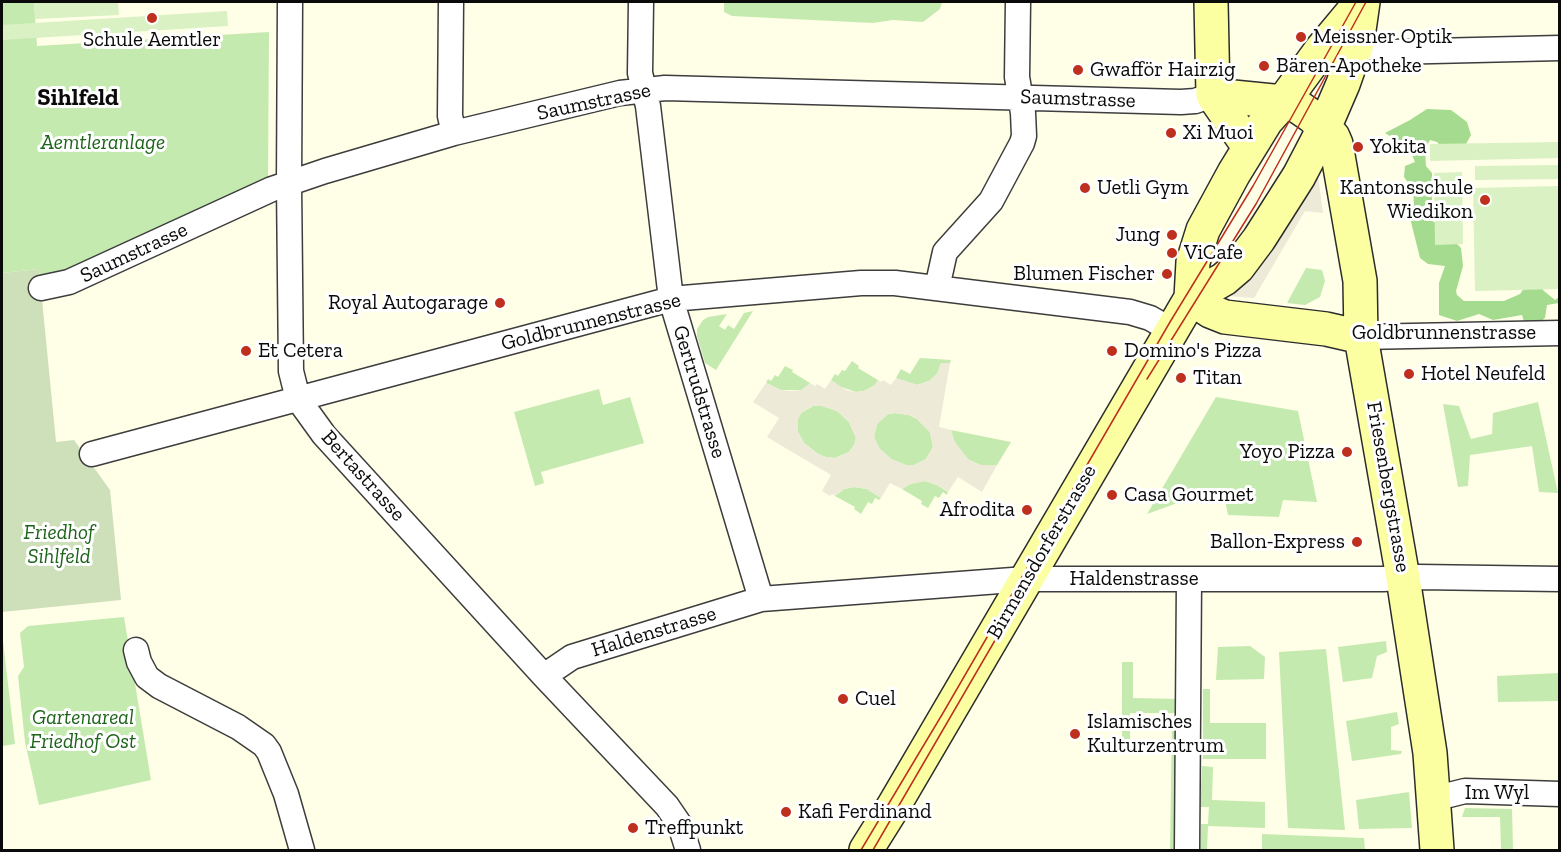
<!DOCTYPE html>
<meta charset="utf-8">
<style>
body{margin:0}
#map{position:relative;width:1561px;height:852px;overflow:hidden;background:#fffee7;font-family:"Zilla Slab",serif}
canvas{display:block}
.frame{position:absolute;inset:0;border:3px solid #0a0a0a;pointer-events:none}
</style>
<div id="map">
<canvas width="1561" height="852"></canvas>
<div class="frame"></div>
</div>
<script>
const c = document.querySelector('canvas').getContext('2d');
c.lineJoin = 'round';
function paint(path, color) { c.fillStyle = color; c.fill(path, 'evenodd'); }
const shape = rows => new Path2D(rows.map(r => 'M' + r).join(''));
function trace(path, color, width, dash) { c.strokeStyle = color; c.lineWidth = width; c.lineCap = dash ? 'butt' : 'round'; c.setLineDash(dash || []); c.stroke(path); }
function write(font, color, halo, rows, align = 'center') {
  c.font = font + ' "Zilla Slab",serif'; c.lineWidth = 6; c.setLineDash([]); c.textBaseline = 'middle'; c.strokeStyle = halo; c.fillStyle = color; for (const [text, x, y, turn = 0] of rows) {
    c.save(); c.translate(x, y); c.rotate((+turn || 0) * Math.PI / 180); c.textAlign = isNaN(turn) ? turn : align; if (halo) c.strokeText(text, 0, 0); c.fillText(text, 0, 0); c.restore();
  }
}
const green = shape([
 [2,2,34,2,37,46,269,32,268,178,40,283,39,269,2,273],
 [724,2,942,2,940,9,923,22,893,20,873,23,732,16,724,12],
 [1306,268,1322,270,1325,281,1320,297,1305,305,1287,303],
 [753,311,716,370,705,363,697,336,697,329,703,320,708,317,727,314,719,326,725,330,728,325,734,329,744,313],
 [920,358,951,360,950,363,941,363,937,374,929,381,917,385,896,378,901,369,910,374],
 [852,361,859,366,858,368,878,380,875,385,864,391,856,392,838,386,831,380,835,374,838,376,842,370,845,371],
 [785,366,793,370,792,372,810,383,807,387,801,390,781,390,766,383,768,379,771,381,775,375,778,377],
 [599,389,603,405,630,397,644,443,541,472,544,483,535,486,514,412],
 [1216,397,1298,411,1317,502,1283,500,1279,517,1228,515,1225,500,1183,501,1147,514],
 [1538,402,1558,493,1539,492,1532,446,1470,455,1468,486,1458,487,1443,404,1459,406,1471,439,1492,434,1493,413],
 [813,406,822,406,837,411,849,422,856,438,854,445,849,452,835,458,826,457,818,454,804,443,798,432,798,419,801,413],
 [895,413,909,415,917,419,930,432,933,447,926,459,914,465,906,465,891,459,879,448,874,437,877,424,888,414],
 [951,430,1011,442,997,465,981,465,969,460,961,452,954,442],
 [925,481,937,485,948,492,947,495,943,492,939,498,935,496,928,508,921,504,922,501,902,489,910,484],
 [854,487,867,489,881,498,879,500,875,498,872,504,868,502,861,514,854,509,855,507,835,496,844,489],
 [124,617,151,780,39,805,25,742,18,676,24,667,20,633,28,626],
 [2,632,15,744,2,746],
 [1386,641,1387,652,1377,656,1372,678,1343,682,1338,647],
 [1250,646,1265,657,1264,679,1216,680,1218,647],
 [1326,649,1345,830,1288,828,1279,652],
 [1122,662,1133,662,1133,698,1178,699,1178,713,1130,713,1130,745,1122,745],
 [1559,673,1559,701,1498,702,1497,676],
 [1203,689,1210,689,1210,723,1266,723,1266,759,1203,759],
 [1397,712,1399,724,1391,727,1391,750,1402,751,1401,754,1352,761,1346,721],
 [1181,719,1178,850,1170,850,1172,720],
 [1202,766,1213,767,1212,800,1265,802,1265,828,1208,826,1207,850,1200,850,1201,824,1208,824,1209,807,1200,807],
 [1409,792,1412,828,1359,829,1356,800],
 [1465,808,1512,809,1513,850,1501,850,1500,817,1462,817],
 [1262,834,1364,838,1365,850,1262,850]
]);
const forest = shape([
 [1427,109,1451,110,1467,122,1471,135,1466,144,1452,149,1442,147,1437,142,1430,140,1425,149,1426,166,1432,173,1432,208,1427,218,1439,225,1461,248,1463,266,1456,291,1457,295,1464,301,1504,301,1520,294,1531,278,1534,279,1544,291,1555,300,1559,297,1559,303,1547,305,1545,318,1534,327,1525,325,1522,315,1493,320,1479,314,1457,321,1439,315,1439,283,1445,266,1428,264,1420,258,1409,214,1414,205,1413,189,1404,177,1405,166,1415,162,1409,148,1385,133,1410,120]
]);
const cemetery = shape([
 [39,269,56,442,74,440,110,490,121,600,2,612,2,273]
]);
const pitch = shape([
 [34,2,118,2,119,15,35,19],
 [227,11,228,26,2,40,2,25],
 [1559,142,1559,158,1430,161,1430,144],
 [1559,165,1559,179,1475,180,1475,166],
 [1462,172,1463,244,1435,245,1434,173],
 [1559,186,1559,289,1475,291,1473,188]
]);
const plaza = shape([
 [1317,168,1323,213,1305,211,1254,298,1228,296,1247,274],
 [941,363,950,363,939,427,951,430,955,442,969,460,981,465,997,465,982,492,958,477,948,492,937,485,925,481,910,484,902,489,890,483,881,498,867,489,854,487,844,489,835,496,832,494,830,496,822,491,831,475,767,437,779,418,753,402,766,383,781,390,791,391,801,390,810,383,815,386,817,384,825,389,831,380,846,390,855,392,864,391,875,385,878,380,881,382,883,380,891,385,896,378,917,385,929,381,937,374],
 [812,406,822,406,837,411,849,422,856,438,854,445,849,452,835,458,826,457,818,454,804,443,798,432,798,419,801,413],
 [895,413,909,415,917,419,930,432,933,447,926,459,914,465,906,465,891,459,879,448,874,437,877,424,888,414]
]);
const street = shape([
 [290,2,289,184,291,371,298,399,324,435,544,676,667,806,680,825,688,850],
 [451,2,450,116,454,133],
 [641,2,640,73,648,106,671,299,761,599],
 [1357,44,1390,52,1560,48],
 [41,288,69,282,272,189,325,171,454,133,620,93,665,88,1181,102,1195,101,1213,95],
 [937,288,945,252,991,201,1022,143,1024,136,1023,113,1017,77,1018,2],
 [1361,337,1560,333],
 [92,454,671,299,861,283,895,283,1130,312,1150,318,1171,330],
 [136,650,139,662,147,677,159,686,238,727,264,745,269,752,286,794,302,850],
 [544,676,572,657,761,599,1026,579,1383,579,1418,577,1560,579],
 [1434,794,1449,795,1465,791,1560,794],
 [1187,850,1189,580]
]);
const secondary = shape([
 [1211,2,1213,95,1249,147],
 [1213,95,1283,102,1297,106,1313,117,1333,137,1336,144,1360,281,1361,337,1403,578,1430,753,1437,850],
 [1191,298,1193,262,1203,230,1234,173,1266,121,1283,102,1321,50,1361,2],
 [1191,298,1210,311,1225,317,1326,329,1361,337],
 [866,850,893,807,1191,298,1224,279,1238,267,1259,239,1299,176,1324,128,1343,84,1357,44,1363,2]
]);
const tram = shape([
 [1147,379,1256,204,1366,2],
 [861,850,943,713,1170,322,1253,186,1356,2],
 [873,850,1040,563]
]);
const markers = [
 [152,18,6,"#bf2f1d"],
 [1301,37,6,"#bf2f1d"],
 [1264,66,6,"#bf2f1d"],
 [1078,70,6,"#bf2f1d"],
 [1171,133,6,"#bf2f1d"],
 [1358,147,6,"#bf2f1d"],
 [1085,188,6,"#bf2f1d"],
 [1485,200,6,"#bf2f1d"],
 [1172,235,6,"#bf2f1d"],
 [1172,253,6,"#bf2f1d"],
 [1167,274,6,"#bf2f1d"],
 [500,303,6,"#bf2f1d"],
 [246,351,6,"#bf2f1d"],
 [1112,351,6,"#bf2f1d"],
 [1409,374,6,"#bf2f1d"],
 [1181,378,6,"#bf2f1d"],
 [1347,452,6,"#bf2f1d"],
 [1112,495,6,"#bf2f1d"],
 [1027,510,6,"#bf2f1d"],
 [1357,542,6,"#bf2f1d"],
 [843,699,6,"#bf2f1d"],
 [1075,734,6,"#bf2f1d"],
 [786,812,6,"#bf2f1d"],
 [633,828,6,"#bf2f1d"]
];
const poiNames = [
 ["Meissner Optik",1313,37],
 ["Schule Aemtler",152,40,"center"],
 ["Bären-Apotheke",1276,66],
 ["Gwafför Hairzig",1090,70],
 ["Xi Muoi",1183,133],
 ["Yokita",1370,147],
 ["Uetli Gym",1097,188],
 ["Kantonsschule",1473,188,"right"],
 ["Wiedikon",1473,212,"right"],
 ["Jung",1160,235,"right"],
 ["ViCafe",1184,253],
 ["Blumen Fischer",1155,274,"right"],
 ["Royal Autogarage",488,303,"right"],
 ["Et Cetera",258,351],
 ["Domino's Pizza",1124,351],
 ["Hotel Neufeld",1421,374],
 ["Titan",1193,378],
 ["Yoyo Pizza",1335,452,"right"],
 ["Casa Gourmet",1124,495],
 ["Afrodita",1015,510,"right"],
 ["Ballon-Express",1345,542,"right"],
 ["Cuel",855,699],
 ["Islamisches",1087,722],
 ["Kulturzentrum",1087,746],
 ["Kafi Ferdinand",798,812],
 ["Treffpunkt",645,828]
];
const streetNames = [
 ["Saumstrasse",1078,99,2],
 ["Saumstrasse",594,102,-12],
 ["Saumstrasse",134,253,-25],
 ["Goldbrunnenstrasse",591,322,-14],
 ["Goldbrunnenstrasse",1444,333],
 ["Gertrudstrasse",699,392,73],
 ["Bertastrasse",363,476,48],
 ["Friesenbergstrasse",1388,487,80],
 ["Birmensdorferstrasse",1042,552,-60],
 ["Haldenstrasse",1134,579],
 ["Haldenstrasse",654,632,-17],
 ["Im Wyl",1497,793]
];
const parkNames = [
 ["Aemtleranlage",103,143],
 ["Friedhof",59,533],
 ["Sihlfeld",59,557],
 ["Gartenareal",83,718],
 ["Friedhof Ost",83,742]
];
const quarterNames = [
 ["Sihlfeld",78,98]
];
paint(green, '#c5eab0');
paint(forest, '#a5db8f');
paint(cemetery, '#cde0b9');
paint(pitch, '#daf1c3');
paint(plaza, '#edebd8');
trace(street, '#3d3d3d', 27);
trace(secondary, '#2c2c2c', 36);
trace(street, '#fff', 24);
trace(secondary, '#fbffa2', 33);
trace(tram, '#bf2f1d', 1.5);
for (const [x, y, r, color] of markers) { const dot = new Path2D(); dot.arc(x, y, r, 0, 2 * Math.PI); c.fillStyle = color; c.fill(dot); trace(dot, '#fff', 2); }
write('21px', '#0a0a0a', '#fff', poiNames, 'left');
write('21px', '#0a0a0a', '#fff', streetNames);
write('italic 21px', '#1d6319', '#fff', parkNames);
write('bold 24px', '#0a0a0a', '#fff', quarterNames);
</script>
